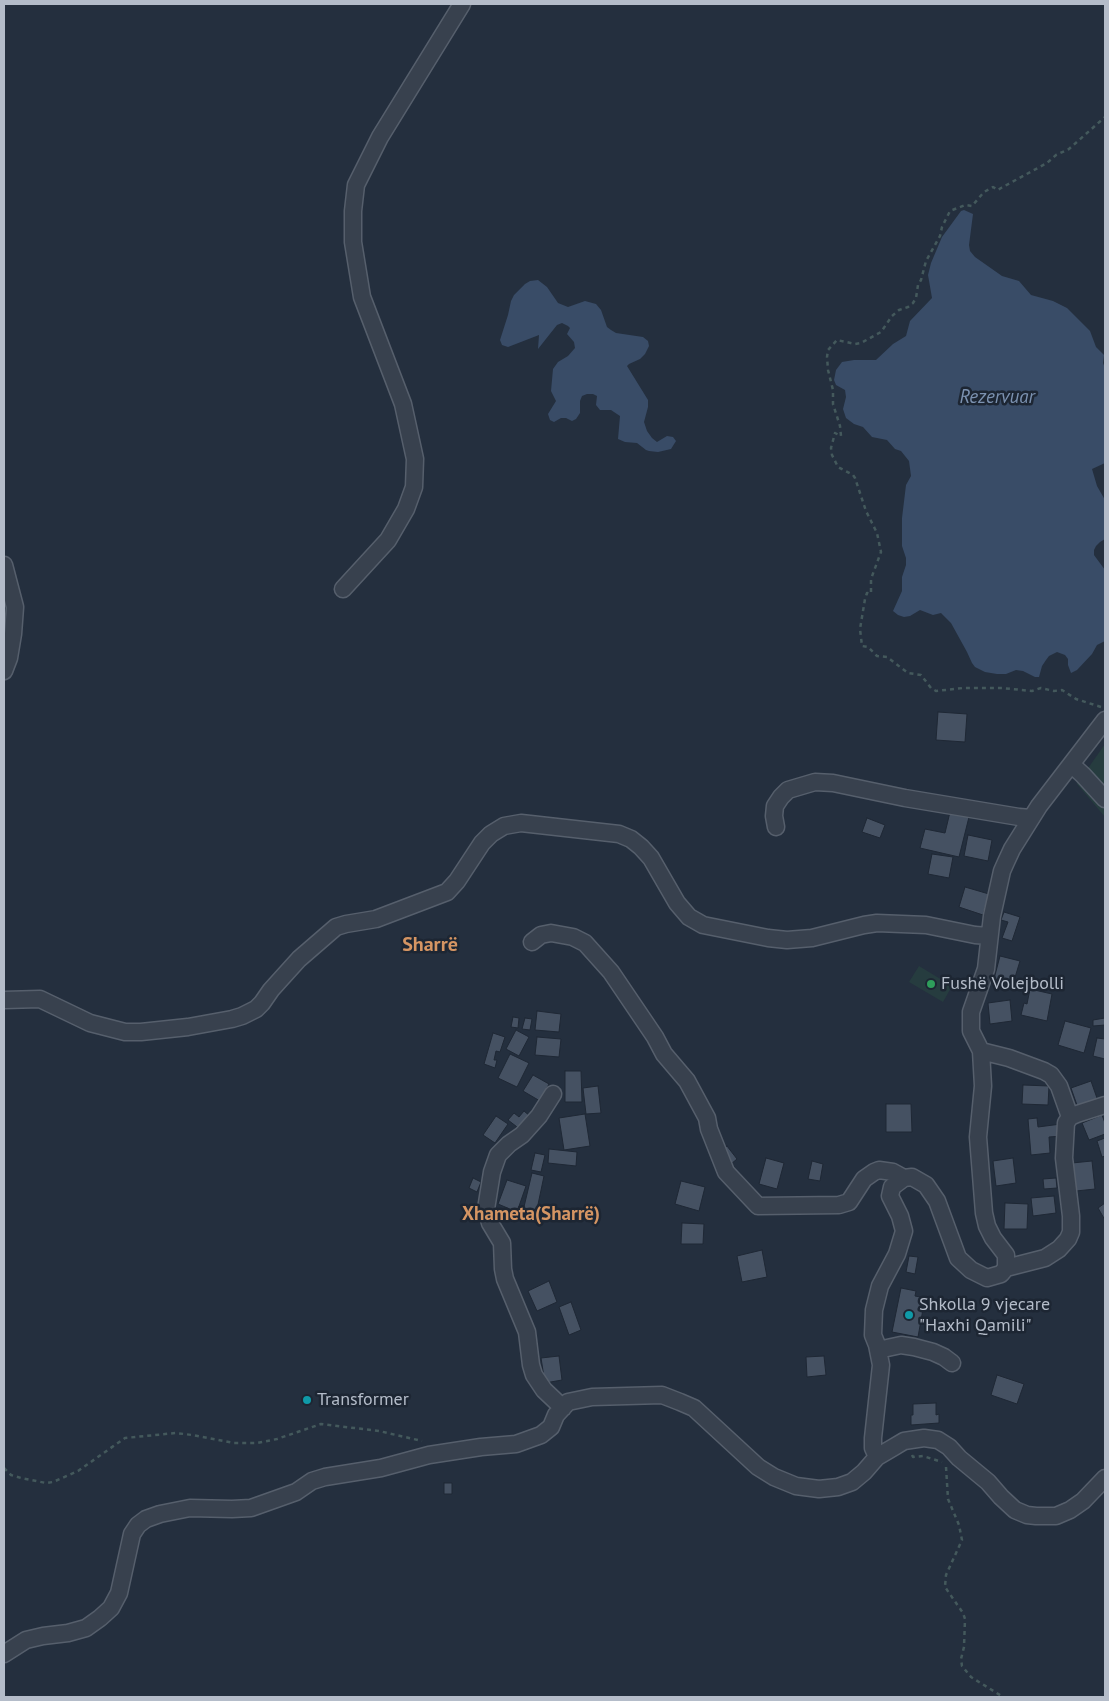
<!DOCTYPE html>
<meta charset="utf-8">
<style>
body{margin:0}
#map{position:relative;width:1109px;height:1701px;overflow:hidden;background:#242f3e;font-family:"PT Sans",sans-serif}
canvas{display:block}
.frame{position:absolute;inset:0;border:5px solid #b4bcc9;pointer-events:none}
</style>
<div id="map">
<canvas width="1109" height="1701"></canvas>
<div class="frame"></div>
</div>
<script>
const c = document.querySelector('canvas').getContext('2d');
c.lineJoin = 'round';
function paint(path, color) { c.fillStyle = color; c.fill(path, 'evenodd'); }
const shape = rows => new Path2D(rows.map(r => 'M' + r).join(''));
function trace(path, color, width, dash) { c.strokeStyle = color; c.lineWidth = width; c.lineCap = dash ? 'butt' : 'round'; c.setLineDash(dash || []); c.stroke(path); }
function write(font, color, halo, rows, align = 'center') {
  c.font = font + ' "PT Sans",sans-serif'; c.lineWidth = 5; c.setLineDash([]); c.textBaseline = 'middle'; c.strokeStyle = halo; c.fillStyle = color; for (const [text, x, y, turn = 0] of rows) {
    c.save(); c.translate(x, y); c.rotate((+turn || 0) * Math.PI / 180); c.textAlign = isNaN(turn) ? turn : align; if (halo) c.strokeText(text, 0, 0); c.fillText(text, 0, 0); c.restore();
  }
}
const green = shape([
 [1105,744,1105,817,1077,784],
 [919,966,952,986,943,1002,909,982]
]);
const water = shape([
 [964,210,973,214,969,245,970,251,975,257,1002,276,1019,281,1031,295,1053,301,1067,308,1090,331,1096,347,1104,355,1103,363,1105,368,1105,463,1092,469,1097,486,1105,500,1105,539,1100,542,1096,546,1094,550,1094,555,1105,570,1105,641,1097,645,1092,654,1077,670,1071,673,1068,665,1068,659,1065,655,1057,652,1049,656,1046,660,1042,666,1039,677,1035,677,1023,671,1016,670,1006,674,997,674,985,672,975,667,972,663,967,652,951,623,941,613,933,615,920,610,910,616,904,617,898,615,893,611,902,591,902,577,906,565,906,558,902,546,902,518,906,485,911,476,909,461,901,451,895,449,887,440,872,437,863,427,854,424,846,418,843,409,846,397,845,390,836,385,834,380,836,370,842,362,854,360,876,360,893,344,906,336,910,321,932,298,928,275,931,263,942,237,961,211],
 [538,280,547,287,558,303,568,307,585,301,596,304,601,310,607,327,611,330,616,333,643,337,648,341,649,346,645,354,640,359,629,364,627,366,648,400,648,407,644,422,647,431,652,438,657,442,667,436,673,437,676,441,671,449,658,452,649,451,646,450,637,443,625,442,618,439,620,416,611,410,600,410,596,405,597,396,593,394,587,394,582,396,580,401,580,413,576,419,572,421,566,418,561,418,554,422,550,420,548,414,556,401,551,391,553,369,558,362,568,356,575,348,574,342,567,334,570,328,568,326,562,323,557,325,538,349,539,335,508,347,502,345,500,340,508,315,511,301,514,295,525,284,530,281]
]);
const building = shape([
 [938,712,967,714,965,742,936,740,938,712],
 [950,812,969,817,959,857,920,848,925,829,945,833,950,812],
 [867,818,885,825,880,838,862,832,867,818],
 [968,835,992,840,988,861,964,856,968,835],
 [932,854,953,857,949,878,928,874,932,854],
 [965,887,989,894,983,915,959,907,965,887],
 [1004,912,1020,917,1012,941,1002,938,1008,922,1001,920,1004,912],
 [1000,956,1020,961,1013,984,994,979,1000,956],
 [1030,989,1052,994,1047,1021,1021,1015,1024,1003,1027,1004,1030,989],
 [1010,1000,1012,1021,990,1024,988,1003,1010,1000],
 [537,1011,561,1014,559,1032,535,1030,537,1011],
 [513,1017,519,1018,518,1028,511,1027,513,1017],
 [525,1018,532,1019,530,1030,522,1029,525,1018],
 [1105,1018,1105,1025,1093,1026,1093,1020,1105,1018],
 [1065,1021,1091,1028,1084,1053,1058,1045,1065,1021],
 [516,1030,529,1037,519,1056,506,1049,516,1030],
 [493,1033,505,1037,500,1052,496,1051,494,1060,497,1060,495,1068,484,1064,493,1033],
 [537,1037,561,1039,559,1057,535,1055,537,1037],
 [1097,1038,1105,1039,1105,1059,1093,1056,1097,1038],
 [510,1054,529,1063,517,1087,498,1078,510,1054],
 [565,1071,581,1071,582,1102,565,1102,565,1071],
 [533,1075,549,1084,540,1101,523,1091,533,1075],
 [1091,1081,1098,1101,1078,1108,1071,1088,1091,1081],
 [1023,1085,1049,1086,1048,1105,1022,1104,1023,1085],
 [598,1086,601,1113,586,1114,583,1088,598,1086],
 [886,1104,911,1104,912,1132,886,1132,886,1104],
 [524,1111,531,1117,521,1130,508,1120,514,1113,519,1117,524,1111],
 [585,1114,590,1146,564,1150,559,1118,585,1114],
 [1102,1115,1105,1123,1105,1134,1089,1140,1082,1123,1102,1115],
 [496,1116,508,1124,495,1143,483,1135,496,1116],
 [1037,1118,1038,1127,1061,1124,1062,1136,1049,1137,1050,1153,1031,1155,1028,1119,1037,1118],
 [1105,1138,1105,1156,1102,1157,1097,1141,1105,1138],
 [727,1146,737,1159,731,1164,721,1151,727,1146],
 [549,1149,577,1152,576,1166,548,1163,549,1149],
 [535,1153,545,1155,541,1172,531,1170,535,1153],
 [766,1158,784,1163,777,1189,759,1184,766,1158],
 [1013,1158,1016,1183,996,1186,993,1161,1013,1158],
 [812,1161,823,1164,820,1181,808,1179,812,1161],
 [1092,1161,1095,1189,1076,1191,1072,1163,1092,1161],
 [532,1173,544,1176,536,1214,523,1211,532,1173],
 [473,1178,481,1182,477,1192,469,1188,473,1178],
 [1056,1178,1057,1188,1044,1189,1043,1179,1056,1178],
 [507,1180,526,1186,517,1212,498,1204,507,1180],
 [681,1181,705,1187,699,1211,675,1204,681,1181],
 [1054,1196,1056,1213,1033,1216,1031,1198,1054,1196],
 [1005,1203,1028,1204,1027,1229,1004,1229,1005,1203],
 [1105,1203,1105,1220,1098,1208,1105,1203],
 [682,1223,704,1224,703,1244,681,1244,682,1223],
 [762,1250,767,1277,742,1282,737,1256,762,1250],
 [909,1256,918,1257,915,1274,906,1272,909,1256],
 [549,1281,557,1302,537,1311,528,1291,549,1281],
 [901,1288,916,1291,915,1296,925,1298,918,1337,892,1332,901,1288],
 [571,1302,581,1330,569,1335,559,1307,571,1302],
 [559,1356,562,1380,545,1383,541,1358,559,1356],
 [824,1356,826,1375,807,1377,806,1357,824,1356],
 [997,1375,1024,1384,1017,1404,991,1395,997,1375],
 [936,1403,936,1415,939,1414,939,1423,911,1425,911,1415,913,1415,913,1404,936,1403],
 [444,1483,452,1483,452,1494,444,1494,444,1483]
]);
const path = shape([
 [1101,707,1076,699,1062,690,1054,691,1041,688,1032,691,1002,688,963,688,936,691,931,688,921,675,908,673,887,657,877,656,868,647,862,646,860,629,865,599,867,593,870,594,871,592,871,579,881,552,877,533,866,511,855,478,853,475,838,467,832,455,831,448,835,433,841,436,840,426,833,404,833,390,828,370,827,357,828,350,837,340,855,344,861,343,881,332,892,316,899,310,908,307,913,303,916,298,918,285,921,280,926,261,940,236,942,227,950,211,965,205,972,206,984,192,993,187,998,190,1001,188,1047,163,1056,155,1069,149,1105,117],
 [912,1455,913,1457,923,1456,942,1462],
 [946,1467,948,1499,959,1525,962,1540,946,1575,945,1587,963,1613,965,1619,964,1647,961,1659,962,1666,971,1677,1003,1697],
 [4,1468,11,1475,21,1478,46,1483,53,1482,78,1471,125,1438,176,1433,192,1435,234,1443,257,1443,277,1439,321,1424,379,1431,422,1441]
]);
const minor = shape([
 [4,565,15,607,13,634,9,658,4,671],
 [343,589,388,540,406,509,414,487,415,459,403,404,362,297,353,242,353,211,356,185,380,137,462,4],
 [1072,765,1083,775,1105,799],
 [776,827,774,816,775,806,781,797,788,790,815,782,833,783,905,798,1019,817,1031,818],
 [532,942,541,935,551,933,573,937,585,943,611,972,655,1037,664,1054,687,1081,707,1118,709,1129,726,1172,758,1206,839,1205,849,1202,864,1179,874,1172,879,1170,893,1172,904,1178],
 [4,1000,40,999,90,1023,125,1032,141,1032,188,1027,232,1019,242,1016,256,1009,262,1003,271,990,299,959,336,927,346,924,376,919,447,892,457,881,482,843,491,834,504,826,521,823,619,834,631,839,641,847,651,858,677,903,689,917,703,925,768,938,787,940,812,938,864,925,877,923,926,925,975,935,989,936],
 [981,1051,1009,1058,1044,1071,1051,1075,1059,1086,1070,1117],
 [553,1094,539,1116,522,1135,509,1144,498,1155,492,1172,486,1209,490,1223,502,1243,503,1269,505,1279,527,1332,531,1365,534,1375,544,1390,563,1408],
 [1006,1268,1045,1258,1059,1249,1068,1239,1071,1232,1071,1216,1064,1158,1066,1123,1070,1117,1077,1114,1105,1105],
 [878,1350,901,1345,914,1347,933,1352,944,1357,952,1363],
 [877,1457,873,1448,873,1438,881,1365,877,1345,873,1335,874,1310,880,1286,897,1254,904,1231,900,1216,890,1196,892,1187,904,1178,912,1177,926,1185,937,1201,958,1258,971,1270,987,1278,1001,1274,1006,1268,1006,1255,993,1238,987,1226,984,1213,978,1137,983,1086,981,1051,971,1031,971,1012,986,969,992,916,1002,871,1006,862,1012,849,1039,806,1105,720],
 [4,1654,26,1640,43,1636,68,1633,86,1628,100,1618,111,1608,119,1593,132,1534,138,1525,146,1519,160,1514,190,1508,232,1509,251,1508,296,1492,312,1481,325,1477,381,1468,429,1455,481,1447,516,1444,541,1435,551,1427,556,1415,568,1402,592,1397,662,1395,680,1402,694,1408,758,1467,774,1477,796,1486,819,1489,838,1487,852,1482,864,1472,877,1457,894,1447,904,1441,924,1438,938,1440,949,1447,959,1458,988,1482,1001,1497,1015,1510,1027,1515,1036,1516,1056,1516,1070,1510,1083,1501,1105,1478]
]);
const markers = [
 [931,984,5,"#2e9e5b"],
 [909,1315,5,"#0f9aa8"],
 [307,1400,5,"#0f9aa8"]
];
const poiNames = [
 ["Fushë Volejbolli",941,984],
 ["Shkolla 9 vjecare",919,1305],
 ["\"Haxhi Qamili\"",919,1326],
 ["Transformer",317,1400]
];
const waterNames = [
 ["Rezervuar",997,398]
];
const neighbourhoodNames = [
 ["Xhameta(Sharrë)",531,1215]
];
const quarterNames = [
 ["Sharrë",430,945]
];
paint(green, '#263c3f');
paint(water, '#394c67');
paint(building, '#455162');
trace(building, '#1f2835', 1);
trace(minor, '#565f6c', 19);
trace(path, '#44595c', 2.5, [4, 4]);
trace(minor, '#38414e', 16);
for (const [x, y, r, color] of markers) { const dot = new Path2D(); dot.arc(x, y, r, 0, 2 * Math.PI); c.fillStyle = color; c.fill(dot); trace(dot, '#1d2633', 2); }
write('18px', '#b4bcc9', '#1d2633', poiNames, 'left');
write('italic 19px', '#7c92b1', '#1d2633', waterNames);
write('bold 19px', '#d59563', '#1d2633', neighbourhoodNames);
write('bold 20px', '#d59563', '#1d2633', quarterNames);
</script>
